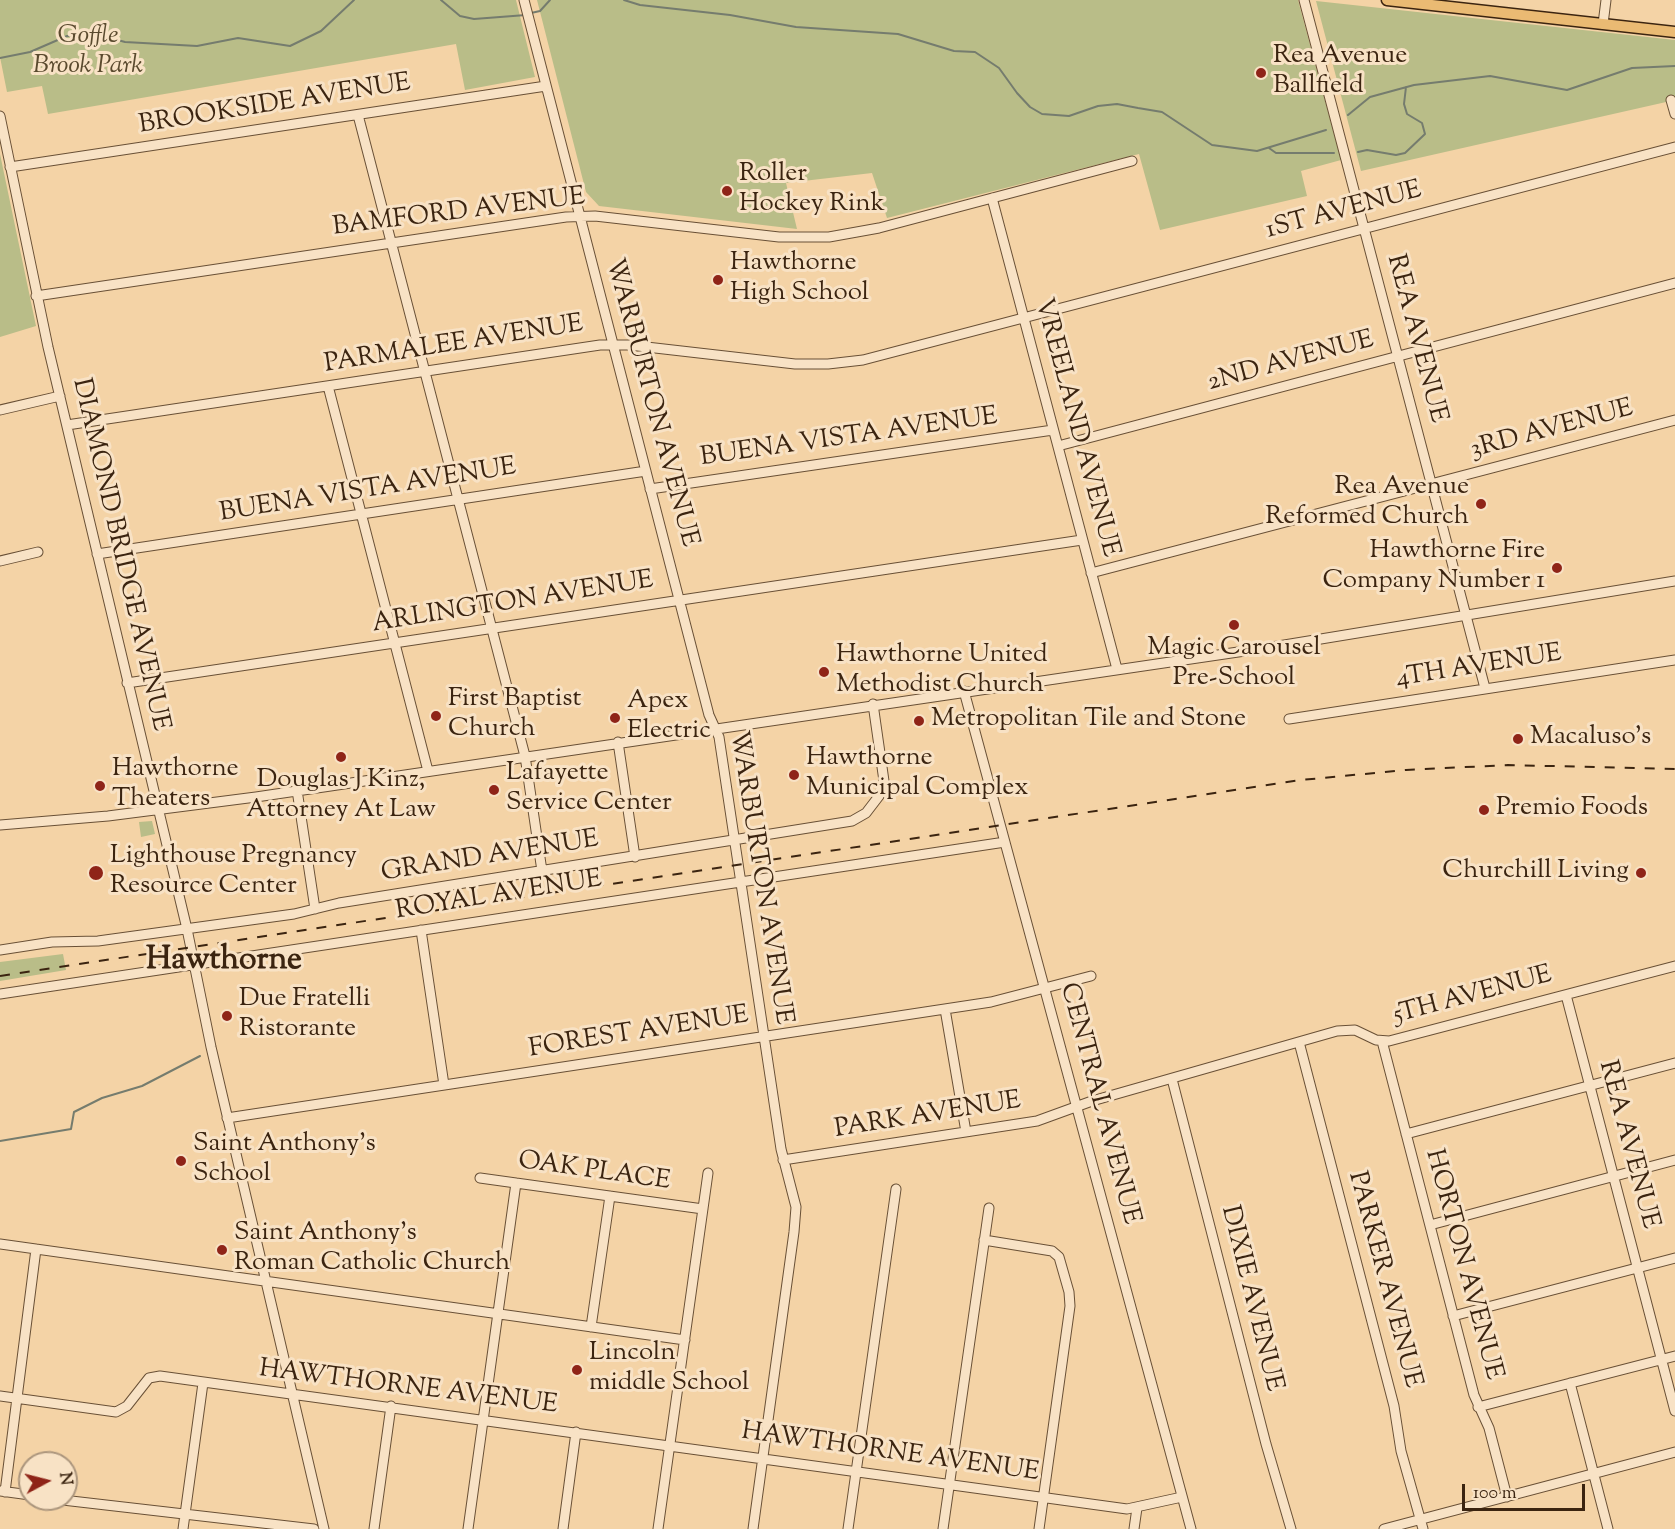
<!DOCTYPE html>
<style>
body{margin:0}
#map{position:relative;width:1675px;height:1529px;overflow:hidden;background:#f4d3a6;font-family:"Sorts Mill Goudy",serif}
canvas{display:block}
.north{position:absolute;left:18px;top:1451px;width:60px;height:60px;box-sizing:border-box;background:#f8e2c5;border:2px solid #ac967d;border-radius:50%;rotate:83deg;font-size:16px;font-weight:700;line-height:24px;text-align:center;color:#3b2410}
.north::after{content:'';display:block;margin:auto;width:21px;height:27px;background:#8f2418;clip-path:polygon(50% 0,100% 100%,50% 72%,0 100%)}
.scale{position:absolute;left:1462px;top:1484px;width:123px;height:27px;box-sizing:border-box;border:3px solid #3b2410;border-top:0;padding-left:8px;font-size:18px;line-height:21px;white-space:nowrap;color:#3b2410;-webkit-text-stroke:4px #f8e2c5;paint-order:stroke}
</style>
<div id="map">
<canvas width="1675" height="1529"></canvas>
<div class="north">N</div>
<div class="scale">100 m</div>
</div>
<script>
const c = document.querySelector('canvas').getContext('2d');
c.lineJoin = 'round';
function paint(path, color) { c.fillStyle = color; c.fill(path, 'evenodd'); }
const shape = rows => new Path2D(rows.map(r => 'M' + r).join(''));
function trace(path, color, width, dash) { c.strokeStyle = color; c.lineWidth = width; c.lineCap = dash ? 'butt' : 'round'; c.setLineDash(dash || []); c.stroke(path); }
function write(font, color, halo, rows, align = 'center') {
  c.font = font + ' "Sorts Mill Goudy",serif'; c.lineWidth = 6; c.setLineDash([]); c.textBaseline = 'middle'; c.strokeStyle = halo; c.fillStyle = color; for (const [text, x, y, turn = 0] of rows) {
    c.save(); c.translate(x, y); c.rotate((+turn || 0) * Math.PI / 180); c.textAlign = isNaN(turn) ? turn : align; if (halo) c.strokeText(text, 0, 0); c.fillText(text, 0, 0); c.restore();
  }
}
const green = shape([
 [0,0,516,0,535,77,465,90,456,44,48,114,42,86,7,92,0,57],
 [537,0,1298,0,1341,160,1301,171,1307,196,1160,230,1139,154,887,218,872,173,786,183,797,229,599,206,586,192],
 [1316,1,1675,40,1675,100,1361,171],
 [0,154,36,326,0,337],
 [152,821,155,834,141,837,139,822],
 [63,954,66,970,0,981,0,962]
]);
const stream = shape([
 [441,0,460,16,474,19,526,15],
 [624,0,640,5,730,15,796,27,898,34,954,51,975,52,999,68,1017,93,1030,107,1042,114,1069,116,1098,106,1117,104,1138,108,1162,112,1212,145,1257,151,1326,130],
 [531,13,540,11,550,0],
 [0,58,30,52,67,36,103,36,125,42,197,46,238,38,290,46,321,31,354,0],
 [1348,115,1370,97,1414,85,1490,76,1567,90,1632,68,1675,66],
 [1269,148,1276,153,1334,153],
 [1358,152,1367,150,1396,155,1405,153,1425,134,1422,123,1407,114,1404,104,1406,87],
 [0,1141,71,1129,74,1112,102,1098,142,1086,200,1056]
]);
const minor = shape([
 [524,0,709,715,719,737,781,1149,796,1207,794,1232,753,1529],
 [1304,0,1485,688],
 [1603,24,1606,0],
 [1671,100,1675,114],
 [358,115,525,756,542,871],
 [0,116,48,347,187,929,211,1047,324,1529],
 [10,167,546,86],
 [992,198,1117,669],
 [36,296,566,217,595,216,779,237,829,237,879,228,1132,161],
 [328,386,428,771],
 [0,410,60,396],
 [67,425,600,345,629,345,795,364,828,364,863,360,1675,147],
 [1058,446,1675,283],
 [650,489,1053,430],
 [97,554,646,471],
 [0,561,38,552],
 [1091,573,1675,420],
 [127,683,1082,540],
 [964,691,1191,1529],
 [1289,719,1675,660],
 [618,742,635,857],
 [297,790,315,909],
 [0,825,108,816,256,797,1272,647,1675,581],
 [421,930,444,1085],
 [0,950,52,942,98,941,294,914,339,903,852,821,866,813,879,796,884,781,873,704],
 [0,994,1005,842],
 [1566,995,1675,1411],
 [945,1009,966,1132],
 [1382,1041,1474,1395,1489,1428,1507,1497],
 [1299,1042,1394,1406,1401,1451,1423,1529],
 [1172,1079,1266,1444,1291,1529],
 [227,1118,991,1002,1091,976],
 [1406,1134,1675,1063],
 [783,1160,1037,1121,1092,1101,1337,1031,1355,1030,1376,1040,1389,1041,1675,966],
 [480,1178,703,1209],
 [1430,1225,1675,1160],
 [984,1240,1052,1251,1059,1257,1069,1292,1070,1306,1039,1529],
 [0,1244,685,1340],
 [1453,1316,1675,1258],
 [591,1327,610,1196],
 [1570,1383,1608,1529],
 [0,1396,116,1412,127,1406,149,1378,160,1376,1127,1509,1182,1497],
 [1478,1407,1675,1356],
 [0,1491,30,1495],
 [5,1492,36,1249],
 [54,1499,314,1529],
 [183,1529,203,1383],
 [374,1529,391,1406],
 [468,1529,516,1183],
 [563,1529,576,1432],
 [658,1529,708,1173],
 [848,1529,896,1189],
 [943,1529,989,1208],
 [1134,1529,1137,1508],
 [1384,1529,1675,1452]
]);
const major = shape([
 [1387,0,1675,32]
]);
const rail = shape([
 [0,976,1301,780,1406,770,1508,765,1675,769]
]);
const markers = [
 [1261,73,6,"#8f2418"],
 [727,191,6,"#8f2418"],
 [718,280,6,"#8f2418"],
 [1481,504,6,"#8f2418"],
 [1557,568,6,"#8f2418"],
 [1234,625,6,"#8f2418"],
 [824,672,6,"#8f2418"],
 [436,716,6,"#8f2418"],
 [615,718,6,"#8f2418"],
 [919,721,6,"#8f2418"],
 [1518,739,6,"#8f2418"],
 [341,757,6,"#8f2418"],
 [794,775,6,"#8f2418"],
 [100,786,6,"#8f2418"],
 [494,790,6,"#8f2418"],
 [1484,810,6,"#8f2418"],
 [96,873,8,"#8f2418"],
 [1641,873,6,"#8f2418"],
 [227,1016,6,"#8f2418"],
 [181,1161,6,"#8f2418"],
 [222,1250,6,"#8f2418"],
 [577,1370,6,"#8f2418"]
];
const parkNames = [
 ["Goffle",88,38],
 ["Brook Park",88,68]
];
const poiNames = [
 ["Rea Avenue",1273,58],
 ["Ballfield",1273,88],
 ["Roller",739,176],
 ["Hockey Rink",739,206],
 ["Hawthorne",730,265],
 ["High School",730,295],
 ["Rea Avenue",1469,489,"right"],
 ["Reformed Church",1469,519,"right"],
 ["Hawthorne Fire",1545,553,"right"],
 ["Company Number 1",1545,583,"right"],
 ["Magic Carousel",1234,650,"center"],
 ["Pre-School",1234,680,"center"],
 ["Hawthorne United",836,657],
 ["Methodist Church",836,687],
 ["First Baptist",448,701],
 ["Church",448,731],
 ["Apex",627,703],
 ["Electric",627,733],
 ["Metropolitan Tile and Stone",931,721],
 ["Macaluso's",1530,739],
 ["Hawthorne",806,760],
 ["Municipal Complex",806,790],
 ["Hawthorne",112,771],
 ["Theaters",112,801],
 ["Lafayette",506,775],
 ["Service Center",506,805],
 ["Douglas J Kinz,",341,782,"center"],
 ["Attorney At Law",341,812,"center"],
 ["Premio Foods",1496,810],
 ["Lighthouse Pregnancy",110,858],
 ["Resource Center",110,888],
 ["Churchill Living",1629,873,"right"],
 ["Due Fratelli",239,1001],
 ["Ristorante",239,1031],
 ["Saint Anthony's",193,1146],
 ["School",193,1176],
 ["Saint Anthony's",234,1235],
 ["Roman Catholic Church",234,1265],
 ["Lincoln",589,1355],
 ["middle School",589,1385]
];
const streetNames = [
 ["BROOKSIDE AVENUE",275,106,-9],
 ["1ST AVENUE",1344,212,-15],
 ["BAMFORD AVENUE",459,214,-7],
 ["REA AVENUE",1415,339,75],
 ["PARMALEE AVENUE",454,346,-9],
 ["2ND AVENUE",1291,363,-15],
 ["WARBURTON AVENUE",650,403,75],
 ["VREELAND AVENUE",1075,428,75],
 ["3RD AVENUE",1552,431,-15],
 ["BUENA VISTA AVENUE",849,439,-8],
 ["BUENA VISTA AVENUE",368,492,-9],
 ["DIAMOND BRIDGE AVENUE",119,555,77],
 ["ARLINGTON AVENUE",513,604,-9],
 ["4TH AVENUE",1479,668,-9],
 ["GRAND AVENUE",490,858,-9],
 ["WARBURTON AVENUE",759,878,81],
 ["ROYAL AVENUE",499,897,-9],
 ["5TH AVENUE",1473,997,-15],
 ["FOREST AVENUE",639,1034,-9],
 ["CENTRAL AVENUE",1098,1104,75],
 ["PARK AVENUE",928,1117,-9],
 ["REA AVENUE",1627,1145,75],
 ["OAK PLACE",594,1173,8],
 ["HORTON AVENUE",1462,1265,75],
 ["PARKER AVENUE",1383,1280,75],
 ["DIXIE AVENUE",1250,1299,76],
 ["HAWTHORNE AVENUE",408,1389,7],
 ["HAWTHORNE AVENUE",890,1454,8]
];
const districtNames = [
 ["Hawthorne",224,963]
];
paint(green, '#b9bd88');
trace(stream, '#757c6e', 2);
trace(minor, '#695036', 11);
trace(major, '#3b2410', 13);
trace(minor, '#f8e2c5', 9);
trace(major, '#eaba73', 10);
trace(rail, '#3b2410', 2, [10, 10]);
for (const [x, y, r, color] of markers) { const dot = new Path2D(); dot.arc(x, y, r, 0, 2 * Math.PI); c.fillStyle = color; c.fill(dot); trace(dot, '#f8e2c5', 2); }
write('italic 26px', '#5a4a2e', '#f8e2c5', parkNames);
write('26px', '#3b2410', '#f8e2c5', poiNames, 'left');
write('26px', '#3b2410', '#f8e2c5', streetNames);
write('bold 32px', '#3b2410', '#f8e2c5', districtNames);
</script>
